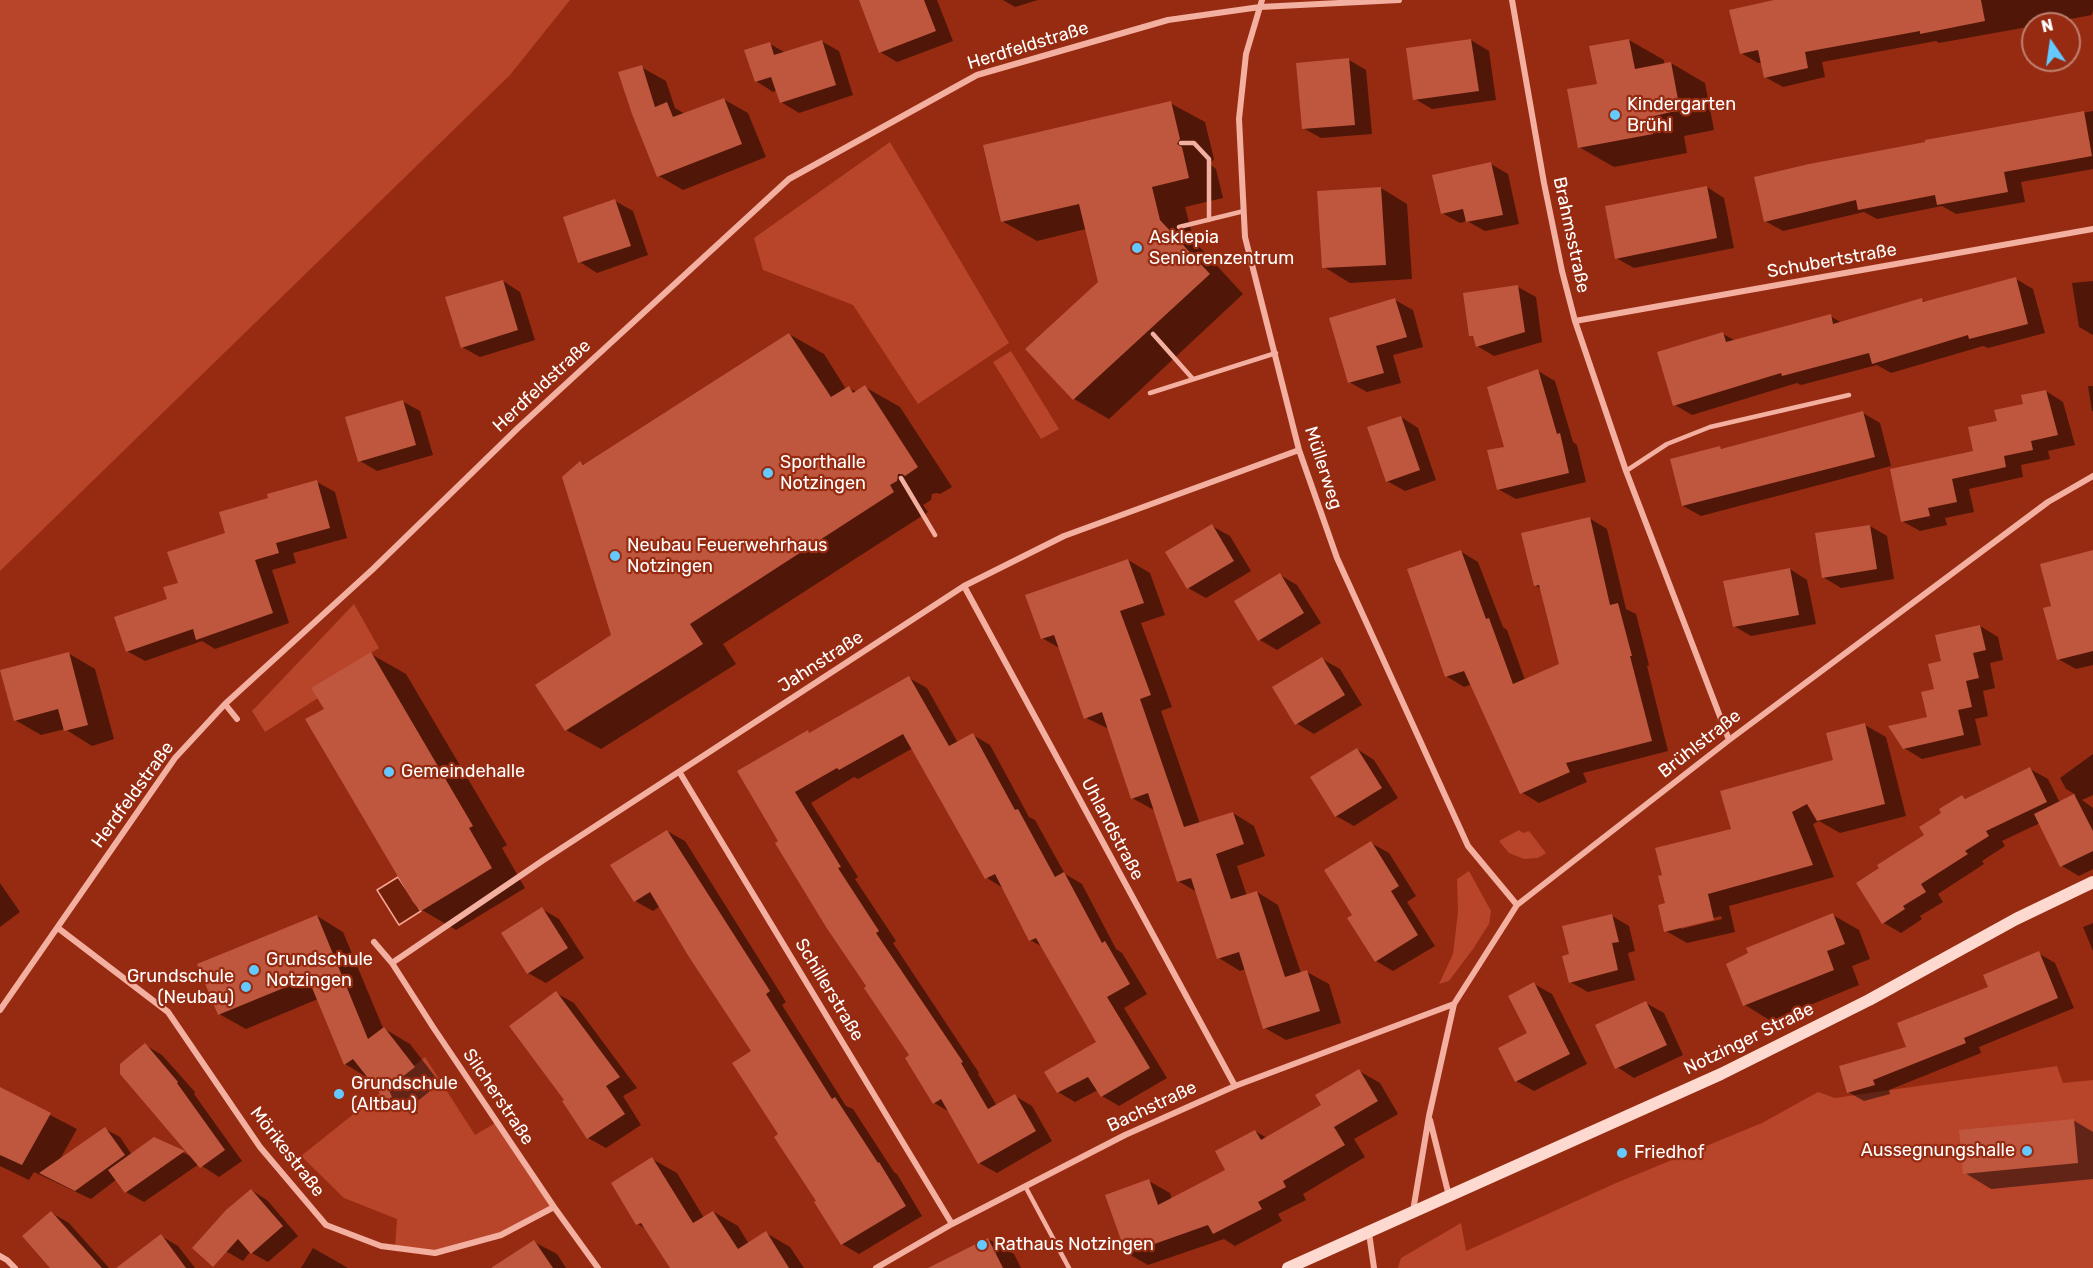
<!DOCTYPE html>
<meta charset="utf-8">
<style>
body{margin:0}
#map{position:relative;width:2093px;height:1268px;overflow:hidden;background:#962b11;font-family:Rubik,sans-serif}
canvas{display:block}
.north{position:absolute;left:2021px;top:12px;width:60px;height:60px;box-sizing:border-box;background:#962b11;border:2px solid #c08070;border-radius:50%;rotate:347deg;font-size:16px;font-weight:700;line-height:24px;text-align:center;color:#fff}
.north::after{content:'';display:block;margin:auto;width:21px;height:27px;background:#63c9ff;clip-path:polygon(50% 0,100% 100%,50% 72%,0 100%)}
</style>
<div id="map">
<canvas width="2093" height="1268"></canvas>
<div class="north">N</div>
</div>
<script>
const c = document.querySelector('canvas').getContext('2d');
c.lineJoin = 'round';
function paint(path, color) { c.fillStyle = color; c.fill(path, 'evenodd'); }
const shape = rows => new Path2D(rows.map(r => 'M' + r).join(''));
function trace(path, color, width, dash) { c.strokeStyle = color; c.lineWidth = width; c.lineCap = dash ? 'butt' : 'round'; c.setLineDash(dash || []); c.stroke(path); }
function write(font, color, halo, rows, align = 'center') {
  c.font = font + ' Rubik,sans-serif'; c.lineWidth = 4.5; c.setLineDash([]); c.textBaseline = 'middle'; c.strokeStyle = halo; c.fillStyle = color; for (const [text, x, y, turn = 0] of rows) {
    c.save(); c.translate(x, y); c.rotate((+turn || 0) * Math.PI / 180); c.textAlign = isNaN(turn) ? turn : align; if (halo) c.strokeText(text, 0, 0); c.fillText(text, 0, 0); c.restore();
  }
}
const green = shape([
 [0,0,570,0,510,75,0,571],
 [890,142,1009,343,918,404,853,305,763,270,754,238],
 [1011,351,1059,429,1041,439,993,362],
 [354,604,379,648,312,688,318,698,265,732,252,711],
 [1519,830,1523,833,1529,831,1546,853,1538,858,1524,859,1509,853,1499,841],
 [1469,871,1491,911,1489,924,1473,949,1449,981,1439,984,1453,954,1458,912,1457,879],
 [425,1057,475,1135,497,1122,554,1207,501,1235,435,1253,395,1248,397,1219,344,1198,301,1156],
 [2057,1066,2063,1083,2093,1080,2093,1268,1398,1268,1401,1258,1461,1223,1466,1251,1616,1183,1762,1123,1818,1092,1835,1098]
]);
const water = shape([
 [398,877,421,911,399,925,377,890,398,877]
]);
const shadow = shape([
 [873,0,937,0,953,41,897,62,880,52],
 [1003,0,1038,0,1015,7],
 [1780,0,2093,0,2093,10,2092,15,2043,24,2033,24,2033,26,1939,43,1936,41,1822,62,1825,77,1783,87,1765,77,1762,63,1758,63,1741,53],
 [1471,40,1489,51,1496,100,1432,109,1415,99],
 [1629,40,1664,60,1664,65,1671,63,1705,83,1714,130,1684,136,1687,153,1614,167,1579,147,1598,85],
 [821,41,839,51,853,95,799,113,781,102,777,90,773,92,756,81,770,44,786,53],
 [1349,60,1366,70,1372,134,1321,138,1303,128],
 [641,67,666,81,675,108,685,114,723,99,748,113,766,157,683,190,659,176,633,114],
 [1170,103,1205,122,1214,159,1210,164,1216,169,1223,198,1185,207,1194,241,1243,294,1109,419,1074,399,1027,349,1099,282,1086,229,1037,241,1002,221],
 [2093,111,2093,169,2021,182,2025,202,1956,214,1942,206,1877,219,1864,212,1783,231,1765,221,1927,143,1926,141],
 [1491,164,1508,174,1519,224,1485,231,1467,221,1460,223,1442,213],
 [1707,187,1724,198,1734,248,1634,268,1616,258],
 [1381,188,1407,204,1412,279,1350,283,1324,267],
 [615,201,633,211,648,255,597,273,580,262],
 [2016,279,2033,289,2045,333,1988,348,1983,346,1891,373,1877,365,1801,385,1797,383,1692,415,1675,405,1723,334,1736,341,1830,316,1842,323,1921,300,1926,302],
 [503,281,520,292,535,340,480,357,462,347],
 [2093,281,2093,335,2079,327,2072,283],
 [1518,287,1536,297,1542,342,1494,356,1477,346,1475,338,1471,335],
 [1395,300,1413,310,1423,347,1393,355,1401,383,1367,392,1349,382],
 [789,334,824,354,846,389,849,388,857,392,865,387,900,407,952,487,940,494,937,493,932,494,931,500,923,505,928,512,723,644,736,664,601,749,566,730,613,636,581,463,585,465],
 [1538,371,1555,381,1573,442,1577,445,1586,482,1516,499,1498,489,1506,448],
 [2088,386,2093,386,2093,411,2092,411],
 [2046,391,2063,402,2075,445,2048,451,2050,459,2021,465,2023,477,1969,489,1974,512,1945,518,1947,525,1920,531,1902,521,1975,452,1998,422],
 [402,401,420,411,433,455,377,471,360,461],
 [1863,413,1880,423,1891,466,1701,516,1683,506,1720,448,1723,449],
 [1401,417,1418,428,1436,480,1405,491,1387,481],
 [317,482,335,492,347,538,293,553,296,563,272,570,289,623,215,649,202,641,145,661,127,651,179,584,270,499],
 [1589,518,1607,529,1626,609,1636,614,1649,665,1647,666,1668,751,1583,773,1587,782,1539,803,1521,792,1472,684,1464,687,1446,676,1460,551,1478,562,1503,627,1507,630,1525,680,1561,664,1541,589,1535,585],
 [1212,526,1230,536,1251,571,1206,598,1188,588],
 [1870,526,1887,536,1894,579,1841,588,1823,577],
 [2093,553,2093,665,2076,669,2058,659],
 [1128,560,1150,573,1165,615,1141,623,1172,707,1161,711,1200,824,1233,813,1254,826,1265,856,1237,866,1247,896,1257,892,1278,905,1301,973,1307,972,1329,984,1341,1023,1286,1040,1265,1028,1246,969,1240,971,1219,958,1197,892,1178,881,1154,810,1132,798,1109,729,1086,718,1061,649,1042,638],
 [1790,569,1807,580,1816,624,1751,636,1734,626],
 [1280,575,1297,585,1321,623,1277,650,1260,640],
 [1980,626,1998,637,2003,660,1990,663,1995,688,1983,691,1988,716,1975,719,1981,745,1922,759,1904,748,1928,718,1943,662],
 [68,653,95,669,114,739,92,746,65,729,41,735,15,720],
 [371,654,406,674,507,845,502,848,525,888,456,930,422,910,326,709],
 [1322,659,1340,669,1362,705,1314,734,1296,723],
 [909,678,927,688,958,743,973,735,990,745,1029,817,1035,820,1065,874,1082,884,1116,949,1122,953,1147,994,1124,1008,1167,1078,1119,1106,1102,1096,1098,1090,1075,1102,1058,1092,1099,1043,1043,947,1030,940,1003,888,987,878,913,748,858,779,854,777,811,803,858,877,855,879,896,941,893,943,979,1073,978,1074,997,1106,1015,1096,1032,1106,1052,1141,997,1173,979,1163,950,1112,934,1103,911,1056,780,842,808,732,810,734],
 [1865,725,1886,737,1906,816,1840,833,1819,821,1813,824,1834,877,1729,906,1735,932,1687,943,1666,931,1666,904,1835,761],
 [1721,916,1722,919,1681,929,1681,926],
 [1357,749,1374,760,1398,798,1354,826,1336,816],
 [2093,754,2093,795,2082,800,2093,808,2093,869,2079,876,2062,866,2040,823,2002,841,2005,846,1982,861,1984,864,1938,894,1943,902,1920,916,1922,919,1901,933,1884,923,1926,836,1944,813,1962,797,1967,799,2030,769,2048,779,2060,803,2076,795,2066,789,2060,778],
 [667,831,685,841,786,1002,782,1005,846,1106,853,1109,894,1172,897,1174,922,1216,859,1254,842,1244,780,1135,753,1052,660,906,653,911,635,901],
 [1371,843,1389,853,1416,896,1407,902,1435,946,1393,971,1376,961,1354,915],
 [0,883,20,912,0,927],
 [542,909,559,919,584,958,546,983,528,973],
 [1833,915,1859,930,1870,959,1852,966,1859,985,1771,1021,1745,1005,1728,964],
 [317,916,343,932,383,1028,410,1044,440,1083,414,1104,418,1113,413,1115,387,1100,370,1079,345,1064,318,999,246,1029,219,1014],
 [1612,916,1629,926,1635,951,1628,953,1635,980,1588,992,1570,982,1571,955],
 [2093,923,2093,951,2083,927],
 [2038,953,2055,963,2074,1008,1979,1047,1981,1053,1889,1090,1890,1094,1864,1101,1848,1092],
 [1534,984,1552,994,1587,1064,1534,1091,1516,1081,1529,1034],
 [556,993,574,1003,637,1088,623,1096,641,1125,606,1148,588,1138,564,1102,566,1101],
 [1646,1003,1664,1013,1683,1055,1634,1078,1617,1067],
 [145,1045,162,1055,195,1092,194,1094,242,1161,219,1177,199,1164,144,1202,126,1192,117,1179,91,1199,34,1172,29,1180,0,1166,0,1089,77,1129,59,1161,105,1129,120,1137,132,1155,155,1138,192,1157],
 [1359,1071,1380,1083,1398,1114,1354,1139,1365,1157,1303,1194,1306,1200,1278,1214,1282,1221,1235,1246,1224,1239,1148,1265,1127,1253,1149,1181,1170,1193,1172,1200,1227,1171,1255,1131,1267,1138,1323,1105],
 [2073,1120,2093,1132,2093,1179,1991,1189,1965,1173],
 [652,1159,677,1173,704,1218,714,1212,738,1226,749,1244,766,1233,790,1247,804,1268,671,1268,647,1230,638,1224],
 [251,1190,267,1200,298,1236,268,1262,250,1252,243,1261,203,1238],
 [52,1213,69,1223,109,1268,52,1268],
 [161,1236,178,1246,195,1268,118,1268],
 [988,1239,1014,1254,1021,1268,936,1268],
 [534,1242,557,1254,566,1268,500,1268],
 [313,1248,348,1268,301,1268]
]);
const building = shape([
 [859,0,924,0,936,31,879,53],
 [1774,0,1981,0,1985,21,1920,34,1920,31,1805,52,1808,68,1764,78,1758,50,1740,54,1729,10],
 [1471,39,1479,91,1413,100,1406,48],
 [1629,39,1635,69,1671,62,1680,110,1650,117,1653,134,1578,148,1567,89,1597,84,1589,46],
 [822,40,836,85,780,103,771,77,755,82,744,50,770,42,774,55],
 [1349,58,1355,125,1302,129,1296,63],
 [642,65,655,107,667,102,673,117,724,98,742,144,657,177,632,114,618,72],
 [1171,101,1180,139,1177,144,1182,147,1189,178,1152,187,1160,220,1210,274,1073,400,1025,349,1098,282,1079,204,1001,222,983,145],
 [2084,111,2092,156,2004,172,2008,192,1937,205,1935,195,1858,210,1856,200,1764,222,1754,177,1809,164,1925,142,1925,140],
 [1491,162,1503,215,1466,222,1463,209,1441,214,1432,175],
 [1707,186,1717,238,1615,259,1605,206],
 [1381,187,1386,265,1322,268,1317,191],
 [615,199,631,246,578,263,563,217],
 [2016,277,2028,324,1969,339,1968,335,1872,364,1869,353,1782,376,1781,373,1673,406,1657,352,1723,332,1726,342,1831,314,1833,324,1922,298,1923,302],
 [503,280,518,330,461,348,445,297],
 [1518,285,1525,332,1476,347,1473,336,1469,336,1463,293],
 [1395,298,1407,337,1376,346,1384,373,1348,383,1329,318],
 [789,333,831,397,849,386,853,393,865,385,918,467,905,476,902,474,898,474,897,481,890,485,894,492,690,624,703,644,565,731,535,685,611,635,562,477,580,461,583,465],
 [1538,369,1557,434,1560,433,1569,473,1497,490,1487,450,1504,447,1487,387],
 [2046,390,2058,435,2031,441,2033,450,2004,456,2006,467,1952,479,1957,502,1928,508,1930,516,1901,522,1890,469,1973,451,1968,427,1997,421,1994,410,2023,404,2021,395],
 [403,400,416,445,358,462,345,417],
 [1863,411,1875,457,1682,506,1670,459,1720,446,1721,449],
 [1401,416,1420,470,1386,482,1367,427],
 [317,480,330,528,276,543,279,553,255,560,273,613,196,640,193,629,126,652,114,617,167,599,163,587,178,583,167,552,225,533,219,512,268,498,267,494],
 [1590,517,1610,605,1618,603,1632,656,1630,656,1652,741,1566,763,1570,772,1520,794,1464,671,1445,677,1407,569,1461,550,1486,619,1489,618,1513,684,1559,664,1539,585,1534,586,1521,533],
 [1212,524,1234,561,1187,589,1165,552],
 [1870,525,1877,569,1822,578,1815,533],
 [2093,550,2093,651,2057,660,2043,608,2051,606,2040,564],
 [1128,559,1144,603,1120,611,1151,695,1140,699,1184,827,1233,812,1244,844,1216,854,1231,899,1257,891,1285,977,1307,970,1320,1011,1263,1029,1239,952,1217,959,1191,878,1177,882,1148,793,1131,799,1102,712,1084,719,1054,635,1041,639,1025,595],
 [1790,568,1799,615,1733,627,1723,581],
 [1280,573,1304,613,1258,641,1234,601],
 [1980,625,1986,650,1973,653,1979,678,1966,681,1972,707,1958,710,1964,735,1903,749,1888,726,1927,717,1921,692,1934,689,1928,664,1941,661,1935,635],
 [69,652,88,725,64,731,58,709,14,721,0,670],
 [371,652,473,826,469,828,492,868,421,911,413,902,305,719,324,709,311,688],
 [1322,657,1345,695,1295,725,1272,687],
 [909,676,949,746,973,733,1015,810,1018,809,1055,877,1064,872,1102,943,1105,941,1130,984,1107,997,1150,1068,1101,1097,1088,1077,1057,1093,1044,1072,1096,1042,1036,938,1029,941,995,874,985,879,903,734,839,770,837,768,795,792,841,867,838,868,879,931,876,933,963,1062,961,1063,988,1109,1015,1094,1036,1131,978,1164,941,1099,933,1104,905,1058,909,1055,864,988,866,986,826,927,775,843,778,841,737,771,808,730,809,733],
 [1865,723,1885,804,1817,821,1807,804,1792,812,1813,865,1708,894,1714,920,1664,932,1658,905,1665,903,1658,876,1662,875,1655,848,1731,829,1720,791,1833,760,1826,733],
 [1357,748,1382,788,1335,817,1310,777],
 [2030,767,2047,802,1986,831,1989,836,1965,851,1968,854,1921,884,1926,892,1903,906,1905,909,1882,924,1856,883,1879,868,1877,865,1924,835,1919,827,1941,813,1939,809,1962,795,1965,799],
 [2074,794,2093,831,2093,851,2060,867,2034,814],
 [667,830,770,991,766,994,832,1099,835,1097,878,1163,879,1162,906,1206,841,1245,814,1202,816,1201,774,1137,778,1134,732,1063,751,1051,689,957,650,892,634,902,610,865],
 [1371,841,1399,886,1391,891,1418,935,1375,962,1347,918,1352,915,1324,870],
 [542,907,568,948,527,974,501,933],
 [1833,913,1845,944,1827,951,1834,970,1743,1006,1726,964,1748,953,1746,948],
 [1612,914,1619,942,1612,943,1618,970,1569,983,1562,956,1569,954,1562,926],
 [317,915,368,1039,384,1027,415,1067,388,1088,392,1097,386,1101,353,1059,344,1065,308,978,218,1015,197,964],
 [2039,951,2058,998,1964,1038,1966,1043,1873,1080,1875,1085,1847,1093,1839,1066,1906,1047,1897,1023,1988,987,1983,975],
 [1534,982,1570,1054,1515,1082,1498,1048,1527,1033,1508,996],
 [556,991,620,1077,606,1086,625,1114,587,1139,562,1101,564,1100,509,1026],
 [1646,1001,1667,1045,1615,1069,1595,1025],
 [145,1043,178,1082,177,1083,225,1150,200,1168,120,1074,120,1064],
 [1359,1069,1378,1101,1334,1127,1345,1145,1283,1181,1286,1187,1258,1202,1262,1209,1213,1234,1208,1225,1126,1254,1105,1195,1149,1179,1158,1205,1225,1170,1215,1151,1255,1130,1261,1140,1321,1105,1315,1095],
 [0,1087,51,1113,22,1165,0,1155],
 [2074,1119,2078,1163,1963,1174,1959,1130],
 [105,1127,125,1155,75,1191,39,1173],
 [154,1137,185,1151,125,1193,108,1170],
 [652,1157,693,1223,713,1211,738,1249,766,1231,789,1268,670,1268,641,1223,636,1225,611,1183],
 [251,1189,283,1226,251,1254,238,1239,213,1267,192,1248,226,1210],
 [51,1211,102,1268,50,1268,22,1236],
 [161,1234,186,1268,116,1268],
 [988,1238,1003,1268,928,1268],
 [534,1240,553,1268,491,1268]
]);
const lane = shape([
 [1181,143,1194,143,1209,159,1209,220],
 [1179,227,1244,211],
 [1153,334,1193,379],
 [1150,393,1276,353],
 [1626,471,1667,444,1710,427,1849,395],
 [901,478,935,535],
 [1025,1186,1069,1268]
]);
const street = shape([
 [1262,0,1246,54,1239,119,1245,237,1299,450,1337,558,1468,846,1517,905],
 [1512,0,1544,183,1562,271,1575,321,1626,471,1729,740],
 [1575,321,2093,229],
 [964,586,1235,1086],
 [225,704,237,719],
 [680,773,952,1224],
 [58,928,168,1012,260,1147,326,1225,381,1246,435,1253,501,1235,554,1207],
 [374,942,392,963,433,1027,554,1207,598,1268],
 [392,963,545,859,964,586,1064,536,1299,450],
 [0,1010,175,758,225,704,373,569,518,428,789,179,977,75,1168,20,1260,7,1399,0],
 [1430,1120,1449,1196],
 [1413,1211,1429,1116,1454,1004,1517,905,1729,740,2048,502,2093,476],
 [1369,1233,1374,1268],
 [0,1256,7,1260,15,1268],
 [876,1268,952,1224,1125,1135,1235,1086,1454,1004]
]);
const secondary = shape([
 [1288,1268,1721,1074,1869,1000,2016,919,2093,882]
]);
const markers = [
 [1615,115,6,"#63c9ff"],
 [1137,248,6,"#63c9ff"],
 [768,473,6,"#63c9ff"],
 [615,556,6,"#63c9ff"],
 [389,772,6,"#63c9ff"],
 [254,970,6,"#63c9ff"],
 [246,987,6,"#63c9ff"],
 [339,1094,6,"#63c9ff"],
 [2027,1151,6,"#63c9ff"],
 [1622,1153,6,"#63c9ff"],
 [982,1245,6,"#63c9ff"]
];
const streetNames = [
 ["Herdfeldstraße",1028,46,-17],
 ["Brahmsstraße",1571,235,78],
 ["Schubertstraße",1832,261,-10],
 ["Herdfeldstraße",542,386,-43],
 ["Müllerweg",1323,468,72],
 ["Jahnstraße",821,662,-33],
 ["Brühlstraße",1700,744,-38],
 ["Herdfeldstraße",133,795,-54],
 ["Uhlandstraße",1112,829,62],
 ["Schillerstraße",829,990,59],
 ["Notzinger Straße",1749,1039,-26],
 ["Silcherstraße",498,1097,56],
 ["Bachstraße",1152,1107,-25],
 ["Mörikestraße",287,1152,52]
];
const poiNames = [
 ["Kindergarten",1627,105],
 ["Brühl",1627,126],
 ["Asklepia",1149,238],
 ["Seniorenzentrum",1149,259],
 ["Sporthalle",780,463],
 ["Notzingen",780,484],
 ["Neubau Feuerwehrhaus",627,546],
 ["Notzingen",627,567],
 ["Gemeindehalle",401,772],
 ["Grundschule",266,960],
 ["Notzingen",266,981],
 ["Grundschule",234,977,"right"],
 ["(Neubau)",234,998,"right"],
 ["Grundschule",351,1084],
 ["(Altbau)",351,1105],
 ["Aussegnungshalle",2015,1151,"right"],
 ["Friedhof",1634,1153],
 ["Rathaus Notzingen",994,1245]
];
paint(green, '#b8442a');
paint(water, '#721f0a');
trace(water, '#f7a392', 1.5);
paint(shadow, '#0007');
paint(building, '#bf563e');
trace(lane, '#f3afa0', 4.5);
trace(street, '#f3afa0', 6);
trace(secondary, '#fdd9d0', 12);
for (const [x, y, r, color] of markers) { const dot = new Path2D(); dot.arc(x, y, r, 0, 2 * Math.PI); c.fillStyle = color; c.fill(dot); trace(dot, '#962b11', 2); }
write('18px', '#fff', '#962b11', streetNames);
write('18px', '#fff', '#962b11', poiNames, 'left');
</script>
